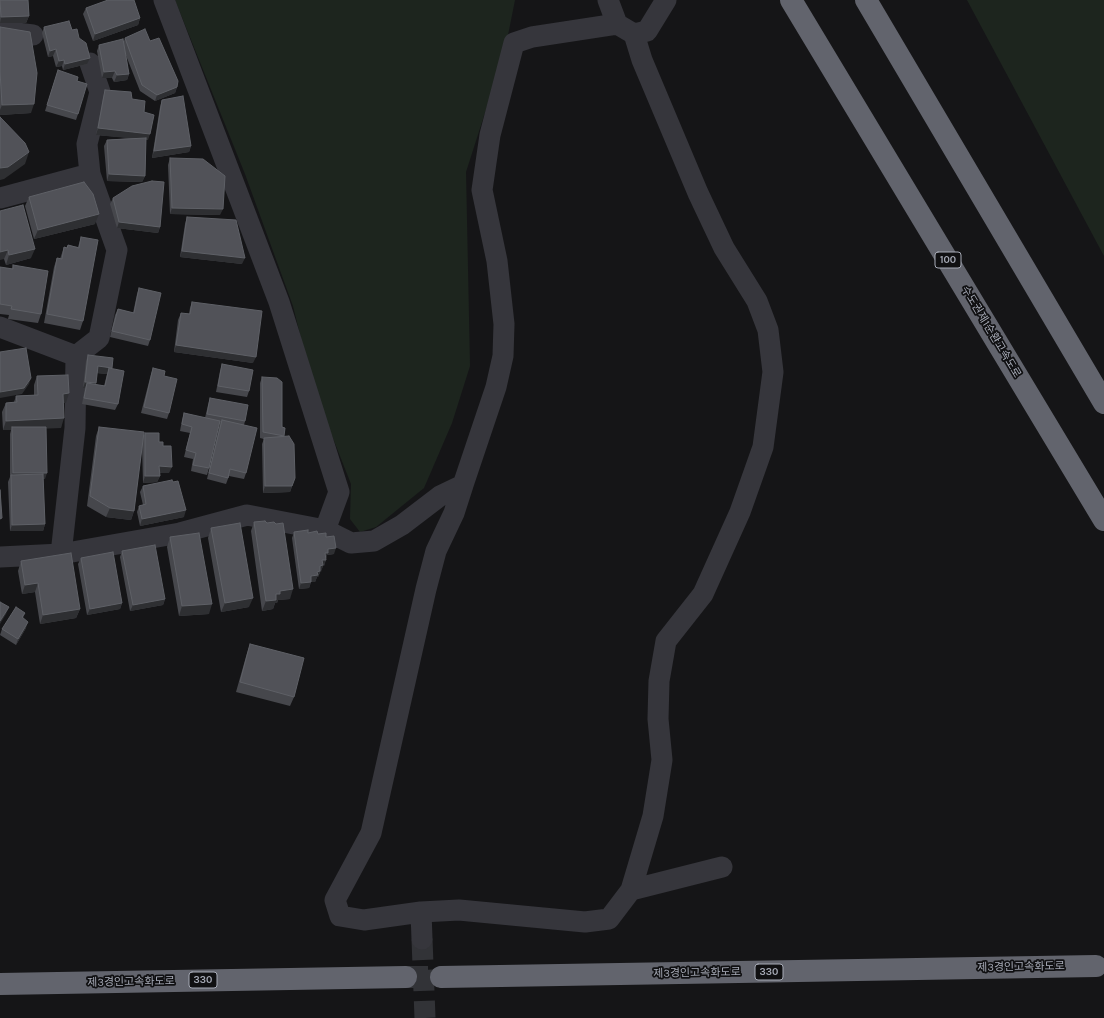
<!DOCTYPE html>
<meta charset="utf-8">
<style>
body{margin:0}
canvas{display:block;background:#151517}
</style>
<canvas width="1104" height="1018"></canvas>
<script>
const c = document.querySelector('canvas').getContext('2d');
c.lineJoin = 'round';
function paint(path, color) { c.fillStyle = color; c.fill(path, 'evenodd'); }
const shape = rows => new Path2D(rows.map(r => 'M' + r).join(''));
function trace(path, color, width, dash) { c.strokeStyle = color; c.lineWidth = width; c.lineCap = dash ? 'butt' : 'round'; c.setLineDash(dash || []); c.stroke(path); }
function write(font, color, halo, rows, align = 'center') {
  c.font = font + ' Karla,"Noto Sans KR",sans-serif'; c.lineWidth = 3.5; c.setLineDash([]); c.textBaseline = 'middle'; c.strokeStyle = halo; c.fillStyle = color; for (const [text, x, y, turn = 0] of rows) {
    c.save(); c.translate(x, y); c.rotate((+turn || 0) * Math.PI / 180); c.textAlign = isNaN(turn) ? turn : align; if (halo) c.strokeText(text, 0, 0); c.fillText(text, 0, 0); c.restore();
  }
}
const green = shape([
 [175,0,515,0,505,50,466,172,470,366,452,423,424,488,376,527,360,532,350,519,351,484,314,390,293,306,245,174],
 [967,0,1104,0,1104,256]
]);
const minorTunnel = shape([
 [422,939,425,1018]
]);
const highwayTunnel = shape([
 [406,977,441,977]
]);
const minor = shape([
 [164,0,279,302,339,492,325,530],
 [608,0,617,24,634,34,647,31,666,0],
 [0,31,33,35],
 [90,174,87,144,100,92,90,63],
 [0,198,90,174,117,250,99,338,76,356],
 [0,327,76,356,75,428,61,554],
 [463,485,496,387,503,356,504,324,497,261,482,190,490,135,514,43,532,37,617,24],
 [0,557,61,554,180,533,247,515,325,530,351,543,374,541,402,525,440,496,463,485,454,513,436,551,426,589,371,833,335,900,340,916,364,920,421,912,459,910,585,922,609,919,631,890,653,816,662,760,658,719,659,681,666,641,703,594,740,512,763,447,773,372,768,330,757,301,724,248,698,193,642,60,634,34],
 [631,890,722,867],
 [421,912,422,939]
]);
const highway = shape([
 [791,0,1104,520],
 [866,0,1104,403],
 [441,977,1096,966],
 [0,984,406,977]
]);
const wall = shape([
 [0,0,28,0,29,16,26,23,0,23],
 [86,8,140,18,138,25,93,41,83,14],
 [0,27,31,113,0,115],
 [44,27,72,30,87,64,63,70,62,66,56,67,53,56,48,57,42,33],
 [125,38,150,41,177,87,175,93,155,101,140,91,125,53,129,74,127,80,114,82,112,78,102,78,97,51,99,45,124,41],
 [58,70,77,81,78,114,76,120,45,111],
 [105,90,132,99,144,112,148,140,146,140,145,176,142,182,107,181,104,146,107,140,132,138,96,135,103,97],
 [162,100,191,146,189,152,152,158,160,107],
 [170,158,220,215,170,214,168,165],
 [29,197,95,224,34,239,25,206],
 [113,198,160,227,158,233,117,228,110,204],
 [0,211,31,258,6,265,4,259],
 [187,217,242,264,180,257,185,224],
 [81,237,83,321,80,330,44,323,54,267,57,258,60,259,64,247,67,248,68,245,78,247],
 [13,265,41,314,38,323,8,319,9,315,0,314,0,267,12,269],
 [139,288,150,340,148,346,110,337,115,315,118,309,133,313,137,294],
 [192,302,253,363,174,352,178,320,181,313,189,314,190,308],
 [88,355,112,369,118,404,115,410,82,404,85,388,83,388,86,361],
 [97,373,107,374,104,386,96,385],
 [222,364,249,391,247,397,216,392,220,371],
 [153,368,164,376,169,413,167,419,141,413,151,374],
 [37,376,66,403,63,403,61,428,46,428,45,479,43,479,45,524,43,531,10,531,8,482,10,477,10,434,11,430,3,430,2,412,6,403,14,402,16,396,34,395,34,385],
 [262,377,282,427,285,428,283,437,295,478,290,492,263,493,262,444,264,439,260,438,260,383],
 [210,398,245,421,244,425,246,473,244,479,229,476,226,484,207,479,220,423,219,423,209,468,207,475,191,471,193,459,184,457,190,433,180,431,182,420,184,413,205,418,208,405],
 [99,427,143,437,145,433,159,442,163,446,169,473,160,473,160,476,157,482,143,483,142,444,134,511,131,520,106,517,87,506,96,436],
 [173,482,184,517,140,526,137,512,139,506,143,505,140,492,143,486],
 [254,522,290,599,278,600,277,603,275,603,273,609,262,611,251,531],
 [211,528,249,607,221,612,208,538],
 [294,532,318,534,326,537,334,554,327,555,324,566,323,566,318,577,317,577,315,582,311,582,309,588,299,589,292,538],
 [170,537,209,614,179,616,167,547],
 [122,551,165,599,163,605,130,611,120,557],
 [81,558,122,603,120,609,87,615,78,564],
 [21,561,80,609,76,618,40,624,35,592,22,594,18,571],
 [25,613,23,618,26,628,16,645,0,635,2,629],
 [250,644,294,697,290,706,236,692,247,653]
]);
const shadedWall = shape([
 [29,16,26,23,0,23,1,17],
 [140,18,138,25,93,41,95,34],
 [56,49,53,56,48,57,50,51],
 [90,58,87,64,63,70,65,64],
 [64,60,62,66,56,67,59,61],
 [115,71,112,78,102,78,104,72],
 [129,74,127,80,114,82,117,75],
 [177,87,175,93,155,101,157,95],
 [34,104,31,113,0,115,0,110,2,105],
 [98,128,150,134,148,140,96,135],
 [191,146,189,152,152,158,154,151],
 [29,152,25,164,4,179,0,180,0,168],
 [109,174,145,176,142,182,107,181],
 [172,208,223,209,220,215,170,214],
 [99,214,95,224,34,239,38,230],
 [119,222,160,227,158,233,117,228],
 [35,249,31,258,6,265,9,255],
 [8,250,4,259,0,260,0,252],
 [182,251,245,258,242,264,180,257],
 [176,345,256,357,253,363,174,352],
 [98,366,112,368,110,374,109,368,107,374,96,373],
 [31,378,29,384,22,394,0,398,0,392],
 [85,382,96,383,94,389,87,383,85,388,83,388],
 [69,393,66,403,60,403,63,394],
 [64,418,61,428,12,430,12,427,11,430,3,430,6,421],
 [159,466,172,467,169,473,157,473],
 [13,473,47,473,45,479,11,479],
 [145,476,160,476,157,482,143,483],
 [265,486,292,486,290,492,263,493],
 [110,508,134,511,131,520,106,517],
 [186,510,184,517,140,526,142,519],
 [45,524,43,531,10,531,12,525],
 [336,548,334,554,327,555,326,559,325,553,328,549],
 [322,560,326,560,324,566,323,566,321,572,320,572,318,577,317,577,315,582,311,582,309,588,299,589,301,583,311,576],
 [38,583,35,592,22,594,25,585],
 [293,589,290,599,278,600,277,603,275,603,273,609,262,611,266,601,280,591],
 [253,598,249,607,221,612,225,603],
 [165,599,163,605,130,611,133,605],
 [122,603,120,609,87,615,90,609],
 [212,604,209,614,179,616,182,606],
 [9,607,6,614,0,624,0,621],
 [80,609,76,618,40,624,43,615],
 [28,622,26,628,16,645,18,639]
]);
const building = shape([
 [0,0,28,0,29,16,1,17,0,0],
 [108,0,134,0,140,18,95,34,86,8,108,0],
 [69,21,72,30,77,29,79,38,86,43,90,58,65,64,64,60,59,61,56,49,50,51,44,27,69,21],
 [0,27,30,32,37,73,34,104,2,105,0,71,0,27],
 [145,29,150,41,159,38,178,81,177,87,157,95,142,85,125,38,145,29],
 [123,39,129,74,117,75,115,71,104,72,99,45,123,39],
 [58,70,78,77,77,81,87,84,78,114,47,105,58,70],
 [105,90,131,92,132,99,145,101,144,112,154,115,150,134,98,128,105,90],
 [183,96,191,146,154,151,162,100,183,96],
 [0,117,25,143,29,152,8,167,0,168,0,117],
 [146,138,145,176,109,174,107,140,146,138],
 [170,158,203,159,225,176,223,209,172,208,170,158],
 [152,181,164,182,160,227,119,222,113,198,132,186,152,181],
 [84,182,93,194,99,214,38,230,29,197,84,182],
 [23,205,35,249,9,255,8,250,0,252,0,211,23,205],
 [187,217,236,220,245,258,182,251,187,217],
 [81,237,98,240,83,321,47,314,57,258,62,259,64,247,67,248,68,245,79,248,81,237],
 [13,265,48,271,41,314,11,309,12,306,0,304,0,267,13,269,13,265],
 [139,288,161,293,150,340,112,331,118,309,134,313,139,288],
 [192,302,262,311,256,357,176,345,181,313,190,314,192,302],
 [26,348,31,378,24,388,0,392,0,352,26,348],
 [88,355,113,358,112,368,98,366,96,383,85,382,88,355],
 [222,364,253,370,249,391,218,386,222,364],
 [109,368,124,371,118,404,84,398,87,383,105,386,109,368],
 [153,368,165,371,164,376,177,379,169,413,144,407,153,368],
 [68,375,69,393,63,394,64,418,6,421,6,403,17,402,16,396,38,395,37,376,68,375],
 [262,377,277,378,282,382,282,427,285,428,284,436,263,432,262,377],
 [210,398,248,405,245,421,207,414,210,398],
 [184,413,220,421,209,468,193,465,196,453,186,450,192,427,182,424,184,413],
 [222,420,257,428,246,473,230,469,228,478,209,473,222,420],
 [12,427,46,427,47,473,13,473,12,427],
 [99,427,144,432,134,511,110,508,90,496,99,427],
 [145,433,159,433,159,442,163,442,163,446,171,446,172,467,159,466,160,476,145,476,145,433],
 [289,436,294,444,295,478,292,486,265,486,264,438,289,436],
 [43,474,45,524,12,525,11,475,43,474],
 [172,480,173,482,178,481,186,510,142,519,139,506,146,504,143,486,172,480],
 [0,490,2,518,0,519,0,490],
 [265,521,267,523,274,522,276,524,283,523,293,589,280,591,280,594,276,594,276,600,266,601,254,522,265,521],
 [240,523,253,598,225,603,211,528,240,523],
 [308,530,308,533,317,531,318,534,326,533,326,537,334,536,336,548,328,549,328,553,325,553,326,560,322,560,323,565,320,566,320,571,317,572,318,575,311,576,311,582,301,583,294,532,308,530],
 [199,533,212,604,182,606,170,537,199,533],
 [155,545,165,599,133,605,122,551,155,545],
 [113,552,122,603,90,609,81,558,113,552],
 [71,553,80,609,43,615,38,583,25,585,21,561,71,553],
 [0,602,9,607,0,621,0,602],
 [16,607,25,613,22,617,28,622,18,639,2,629,16,607],
 [250,644,304,658,294,697,240,682,250,644]
]);
const shields = [
 [948,260,26],
 [769,972,28],
 [203,980,28]
];
const shieldNames = [
 ["100",948,260],
 ["330",769,972],
 ["330",203,980]
];
const streetNames = [
 ["수도권제1순환고속도로",991,332,59],
 ["제3경인고속화도로",1021,967,-1],
 ["제3경인고속화도로",697,973,-1],
 ["제3경인고속화도로",131,982,-1]
];
paint(green, '#1d251e');
trace(minorTunnel, '#323337', 21, [21, 10]);
trace(highwayTunnel, '#323337', 22, [22, 11]);
trace(minor, '#36363c', 21);
trace(highway, '#62646d', 22);
paint(wall, '#46474c');
paint(shadedWall, '#2e2f32');
paint(building, '#515258');
trace(building, '#5e6066', 1);
for (const [x, y, w] of shields) { const box = new Path2D(); box.roundRect(x - w / 2, y - 8, w, 16, 3); c.fillStyle = '#101012'; c.fill(box); trace(box, '#a7abb7', 1); }
write('bold 10px', '#a7abb7', null, shieldNames);
write('11px', '#a7abb7', '#101012', streetNames);
</script>
